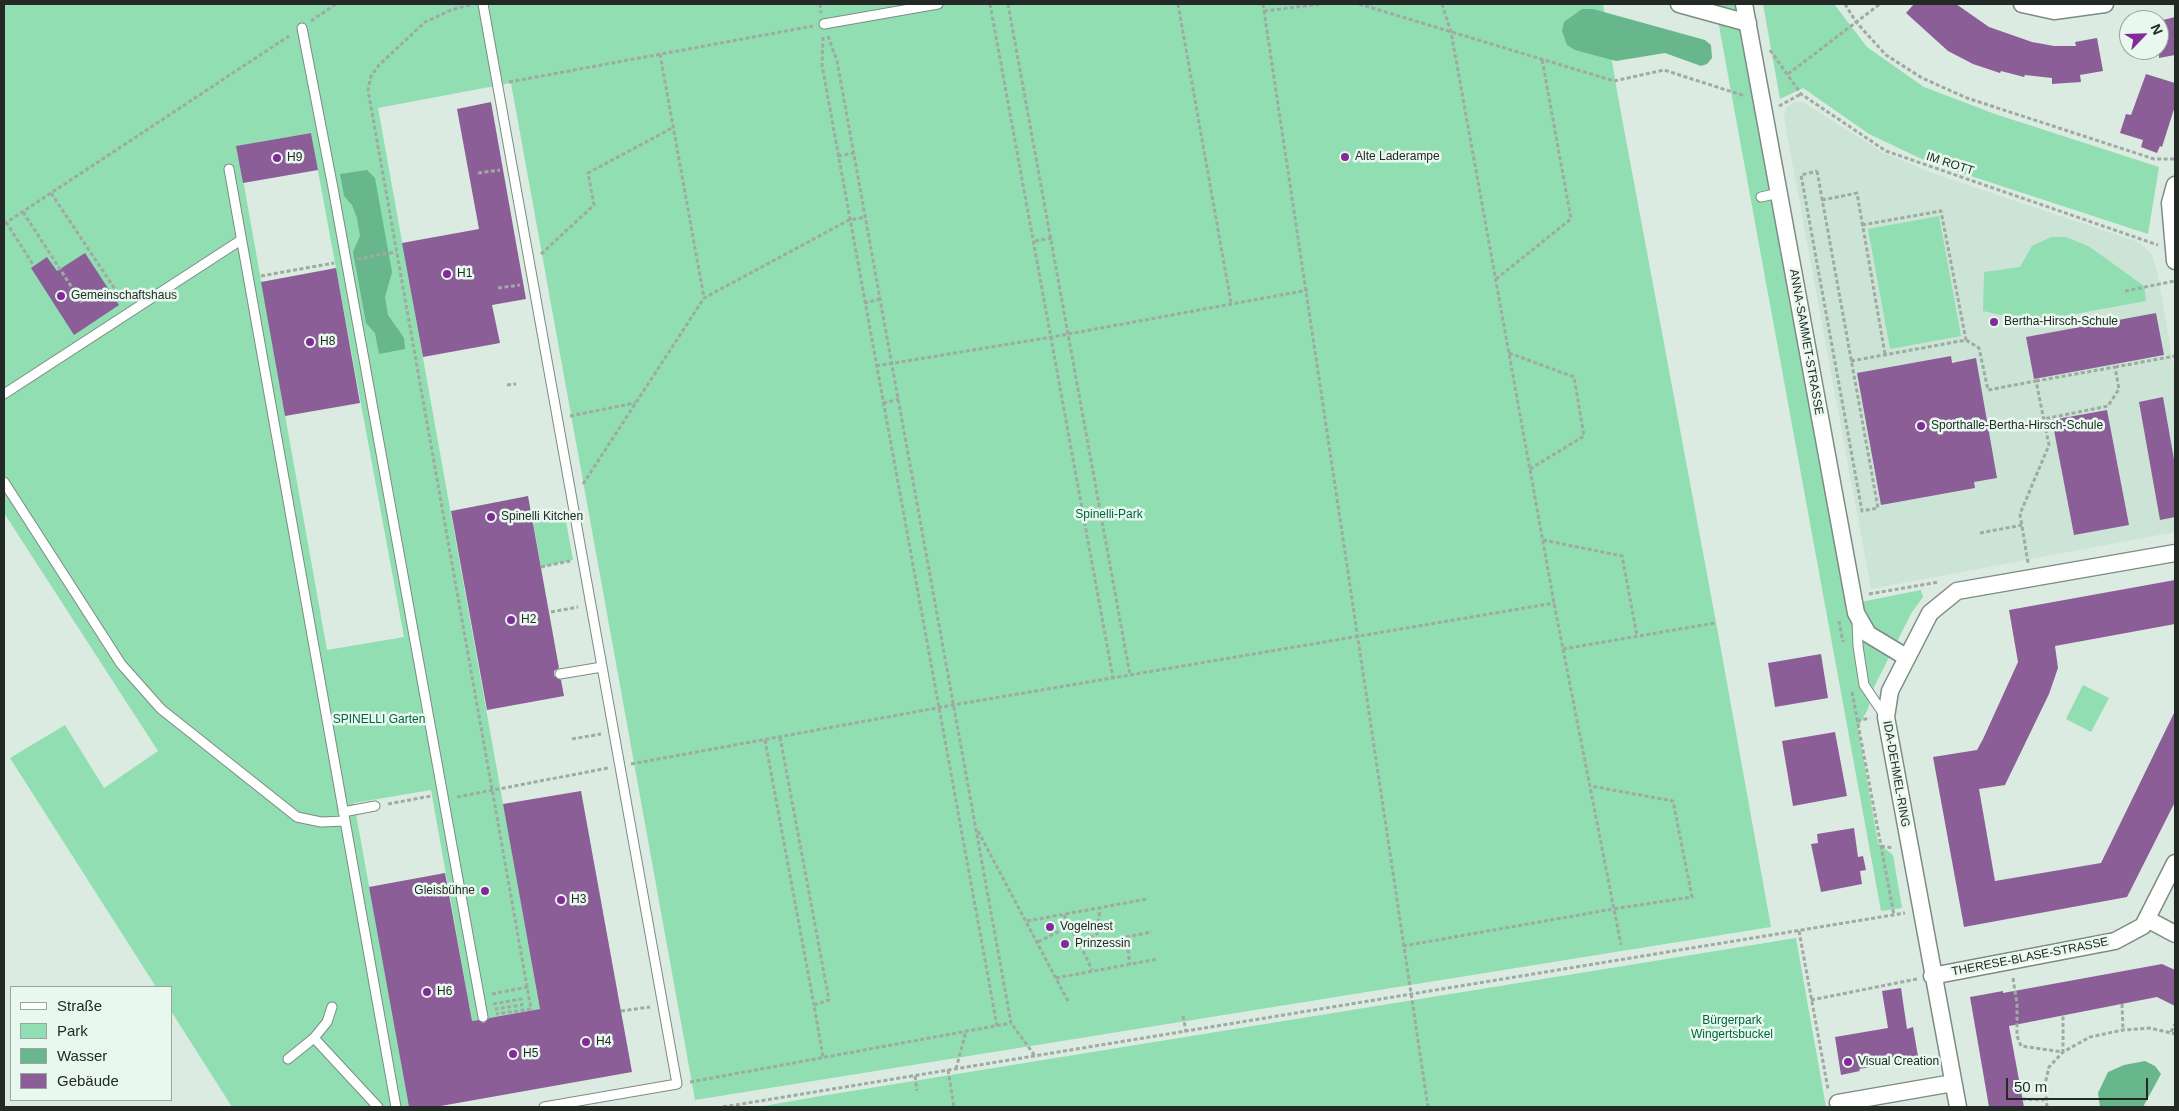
<!DOCTYPE html>
<meta charset="utf-8">
<style>
body{margin:0}
#map{position:relative;width:2179px;height:1111px;overflow:hidden;background:#dbebe1;font-family:Arial,sans-serif}
canvas{display:block}
.frame{position:absolute;inset:0;border:5px solid #232925;pointer-events:none}
.legend{position:absolute;left:10px;top:986px;width:162px;height:115px;box-sizing:border-box;background:#e8f8ee;border:1px solid #99a59e;margin:0;padding:6px 9px;list-style:none;font-size:15px;color:#232925}
.legend li{display:flex;align-items:center;gap:10px;height:25px}
.legend b{width:25px;border:1px solid #99a59e}
.north{position:absolute;left:2119px;top:10px;width:50px;height:50px;box-sizing:border-box;background:#e8f8ee;border:1px solid #99a59e;border-radius:50%;rotate:66deg;font-size:14px;font-weight:700;line-height:20px;text-align:center;color:#232925}
.north::after{content:'';display:block;margin:auto;width:18px;height:22px;background:#822a97;clip-path:polygon(50% 0,100% 100%,50% 72%,0 100%)}
.scale{position:absolute;left:2006px;top:1078px;width:142px;height:22px;box-sizing:border-box;border:2px solid #232925;border-top:0;padding-left:6px;font-size:15px;line-height:18px;white-space:nowrap;color:#232925;-webkit-text-stroke:4px #e8f8ee;paint-order:stroke}
</style>
<div id="map">
<canvas width="2179" height="1111"></canvas>
<div class="frame"></div>
<ul class="legend">
<li><b style="height:6px;background:#fff"></b>Straße</li>
<li><b style="height:14px;background:#91deb2"></b>Park</li>
<li><b style="height:14px;background:#68b68b"></b>Wasser</li>
<li><b style="height:14px;background:#8c5e98"></b>Gebäude</li>
</ul>
<div class="north">N</div>
<div class="scale">50 m</div>
</div>
<script>
const c = document.querySelector('canvas').getContext('2d');
c.lineJoin = 'round';
function paint(path, color) { c.fillStyle = color; c.fill(path, 'evenodd'); }
const shape = rows => new Path2D(rows.map(r => 'M' + r).join(''));
function trace(path, color, width, dash) { c.strokeStyle = color; c.lineWidth = width; c.lineCap = dash ? 'butt' : 'round'; c.setLineDash(dash || []); c.stroke(path); }
function write(font, color, halo, rows, align = 'center') {
  c.font = font + ' Arial,sans-serif'; c.lineWidth = 5; c.setLineDash([]); c.textBaseline = 'middle'; c.strokeStyle = halo; c.fillStyle = color; for (const [text, x, y, turn = 0] of rows) {
    c.save(); c.translate(x, y); c.rotate((+turn || 0) * Math.PI / 180); c.textAlign = isNaN(turn) ? turn : align; if (halo) c.strokeText(text, 0, 0); c.fillText(text, 0, 0); c.restore();
  }
}
const built = shape([
 [1794,102,1803,102,1882,152,1935,174,2138,242,2151,253,2157,270,2175,374,2175,532,1871,589,1784,118,1786,108]
]);
const green = shape([
 [4,4,1603,4,1616,86,1718,633,1771,927,695,1100,511,83,378,108,540,1009,472,1021,431,790,354,803,409,1107,232,1107,171,1011,171,987,156,987,10,758,65,725,104,788,158,751,4,513],
 [311,133,404,637,327,650,237,146],
 [1715,4,1735,4,1743,50,1748,62,1756,105,1755,115,1846,605,1921,590,1923,597,1912,612,1874,687,1868,709,1858,727,1878,843,1893,855,1902,908,1881,911],
 [1763,4,1834,4,1867,47,1924,87,1995,114,2159,167,2148,234,1928,162,1869,134,1803,88,1780,99],
 [1939,216,1961,336,1890,349,1868,229],
 [2051,237,2066,237,2088,246,2101,255,2144,286,2146,301,2031,322,1983,311,1984,272,2020,267,2032,246],
 [565,516,573,560,541,567,533,522],
 [2083,685,2109,698,2091,732,2066,719],
 [1796,938,1826,1107,758,1107,821,1096]
]);
const water = shape([
 [1582,9,1593,9,1705,40,1711,45,1712,58,1707,64,1701,66,1665,53,1616,61,1575,50,1567,45,1562,31,1564,22],
 [367,170,375,178,392,272,385,297,388,315,404,338,405,349,379,354,375,333,366,323,353,252,360,236,357,218,352,205,344,196,340,174],
 [2145,1061,2155,1066,2161,1074,2143,1107,2100,1107,2098,1093,2108,1072,2124,1065]
]);
const building = shape([
 [1914,4,1956,4,1989,27,2032,42,2054,46,2076,46,2075,42,2097,38,2103,71,2080,75,2081,82,2052,84,2052,78,2025,75,2024,77,2001,71,2000,73,1973,64,1948,51,1906,13],
 [2175,17,2175,55,2159,58,2159,21],
 [2146,74,2175,83,2175,106,2162,147,2160,146,2157,153,2141,147,2143,140,2120,133,2126,114,2131,115],
 [491,102,526,299,492,305,500,343,423,357,402,243,479,229,457,109],
 [311,133,318,170,243,183,236,146],
 [85,253,119,305,74,335,31,268,47,257,57,271],
 [336,268,360,403,285,416,261,282],
 [2156,313,2164,355,2034,379,2026,337],
 [1951,356,1952,363,1976,358,1997,478,1974,482,1975,488,1881,505,1857,373],
 [2163,397,2175,465,2175,517,2160,520,2139,402],
 [2107,410,2129,525,2074,535,2052,420],
 [528,496,559,668,554,671,554,676,561,680,564,696,487,710,451,511],
 [2175,580,2175,624,2055,646,2058,668,2049,694,2005,785,1979,789,1995,881,2101,863,2175,711,2175,802,2127,897,1964,927,1933,757,1977,750,1983,739,2018,662,2009,610],
 [1821,654,1828,698,1775,707,1768,663],
 [1835,732,1847,796,1793,806,1782,741],
 [581,791,632,1072,435,1107,409,1107,369,887,445,873,472,1021,478,1020,484,1023,489,1018,540,1009,503,804],
 [1854,828,1858,857,1863,856,1866,870,1860,871,1862,884,1821,892,1811,844,1818,843,1817,834],
 [2162,964,2175,970,2175,1006,2157,997,2009,1026,2024,1107,1989,1107,1970,997,2003,991,2003,993],
 [1901,988,1907,1029,1913,1027,1919,1062,1896,1066,1895,1063,1859,1069,1860,1071,1841,1075,1835,1037,1888,1028,1882,991]
]);
const path = shape([
 [820,4,821,13],
 [990,4,1113,678],
 [1008,4,1130,675],
 [1178,4,1231,303],
 [1263,4,1428,1107],
 [1359,4,1614,81,1664,70,1745,96],
 [1442,4,1451,32,1554,603,1621,945],
 [1845,4,1856,22,1886,55,1922,78,1967,98,2154,159,2175,159],
 [470,5,451,10,425,22,379,65,371,76,368,90,531,1009,496,1014],
 [1264,11,1321,4],
 [311,21,336,4],
 [828,36,837,61,1011,1023,1035,1056],
 [823,37,822,65,997,1026],
 [1770,50,1801,94,1886,151,2158,245],
 [660,54,704,298],
 [1788,74,1880,4],
 [509,82,813,26],
 [1779,106,1801,94],
 [838,156,854,153],
 [1817,171,1878,508,1862,511,1801,175,1817,171],
 [478,173,500,170],
 [51,193,123,301],
 [1822,200,1857,193,1885,354],
 [23,212,82,303],
 [6,222,34,266],
 [4,224,289,36],
 [1862,225,1941,211,1966,340],
 [1035,241,1052,238],
 [541,254,594,205,588,173,674,127],
 [357,259,396,252],
 [261,276,334,263],
 [1496,279,1571,219,1542,59],
 [498,288,520,285],
 [2125,291,2175,281],
 [864,303,881,299],
 [1509,353,1574,377,1584,436,1530,469],
 [1851,361,1966,340,1979,348,1988,390,2036,381,2049,445,2020,514,2028,563],
 [876,366,1052,337,1308,290],
 [2115,367,2175,356],
 [2036,381,2115,367,2119,389,2108,406,2044,419],
 [507,385,516,384],
 [883,403,899,399],
 [570,416,635,403],
 [583,484,704,298,849,220,866,217],
 [533,521,561,517],
 [1980,533,2022,525],
 [1543,540,1622,556,1637,636],
 [541,567,570,561],
 [1869,594,1939,582],
 [551,612,578,607],
 [1839,621,1843,642],
 [1563,649,1715,623],
 [1852,692,1894,915],
 [1857,721,1870,718],
 [780,737,829,1000,814,1005,823,1057],
 [572,739,601,734],
 [765,740,814,1005],
 [631,764,953,705,1554,603],
 [457,797,608,768],
 [388,804,431,796],
 [978,831,1069,1003],
 [1881,846,1893,848],
 [1064,915,1081,947],
 [1027,921,1147,899],
 [1799,931,1828,1089],
 [1126,937,1152,932],
 [1038,942,1069,926],
 [1127,943,1130,964],
 [1079,945,1097,934,1100,909],
 [1403,946,1613,909,1692,897,1673,801,1591,786],
 [1083,951,1092,970],
 [1056,978,1158,959],
 [2013,978,2017,1004,2017,1036,2021,1046,2063,1052,2063,1016],
 [492,994,528,987],
 [1811,1000,1917,979],
 [493,1004,521,999,522,1005,495,1009],
 [2122,1004,2123,1030],
 [621,1011,650,1007],
 [1183,1016,1186,1032],
 [2171,1032,2175,1024],
 [956,1069,966,1031],
 [948,1070,954,1107],
 [915,1076,917,1091],
 [690,1082,1011,1023],
 [2022,1099,2044,1100],
 [723,1107,1905,913],
 [2047,1107,2045,1084,2049,1067,2063,1052,2090,1037,2123,1030,2150,1028,2175,1034]
]);
const lane = shape([
 [483,4,677,1084,544,1107],
 [824,24,938,4],
 [302,28,333,188,483,1017],
 [229,169,396,1107],
 [1761,197,1779,193],
 [4,394,241,240],
 [4,482,121,664,161,709,297,817,321,822,345,821],
 [1857,621,1858,646,1864,685,1885,716],
 [560,674,602,667],
 [343,812,375,806],
 [314,1038,378,1107],
 [288,1059,314,1038,327,1022,332,1007]
]);
const street = shape([
 [1679,4,1748,23],
 [1744,4,1856,613,1868,634,1906,657],
 [2022,4,2054,11,2105,4],
 [2175,185,2170,203,2175,261],
 [2147,919,2175,934],
 [1932,976,2115,941,2143,926,2175,863],
 [1838,1103,1953,1083],
 [1958,1107,1886,717,1890,691,1930,613,1957,591,2175,553]
]);
const markers = [
 [1345,157,5,"#822a97"],
 [277,158,5,"#822a97"],
 [447,274,5,"#822a97"],
 [61,296,5,"#822a97"],
 [1994,322,5,"#822a97"],
 [310,342,5,"#822a97"],
 [1921,426,5,"#822a97"],
 [491,517,5,"#822a97"],
 [511,620,5,"#822a97"],
 [485,891,5,"#822a97"],
 [561,900,5,"#822a97"],
 [1050,927,5,"#822a97"],
 [1065,944,5,"#822a97"],
 [427,992,5,"#822a97"],
 [586,1042,5,"#822a97"],
 [513,1054,5,"#822a97"],
 [1848,1062,5,"#822a97"]
];
const poiNames = [
 ["Alte Laderampe",1355,157],
 ["H9",287,158],
 ["H1",457,274],
 ["Gemeinschaftshaus",71,296],
 ["Bertha-Hirsch-Schule",2004,322],
 ["H8",320,342],
 ["Sporthalle-Bertha-Hirsch-Schule",1931,426],
 ["Spinelli Kitchen",501,517],
 ["H2",521,620],
 ["Gleisbühne",475,891,"right"],
 ["H3",571,900],
 ["Vogelnest",1060,927],
 ["Prinzessin",1075,944],
 ["H6",437,992],
 ["H4",596,1042],
 ["H5",523,1054],
 ["Visual Creation",1858,1062]
];
const streetNames = [
 ["IM ROTT",1950,164,18],
 ["ANNA-SAMMET-STRASSE",1806,342,80],
 ["IDA-DEHMEL-RING",1896,774,80],
 ["THERESE-BLASE-STRASSE",2030,957,-11]
];
const parkNames = [
 ["Spinelli-Park",1109,515],
 ["SPINELLI Garten",379,720],
 ["Bürgerpark",1732,1021],
 ["Wingertsbuckel",1732,1035]
];
paint(built, '#cce4d5');
paint(green, '#91deb2');
paint(water, '#68b68b');
paint(building, '#8c5e98');
trace(lane, '#7d8c83', 11);
trace(street, '#7d8c83', 19);
trace(path, '#9eaaa2', 3, [4, 2.5]);
trace(lane, '#fff', 9);
trace(street, '#fff', 16);
for (const [x, y, r, color] of markers) { const dot = new Path2D(); dot.arc(x, y, r, 0, 2 * Math.PI); c.fillStyle = color; c.fill(dot); trace(dot, '#e8f8ee', 2); }
write('12px', '#232925', '#e8f8ee', poiNames, 'left');
write('12px', '#232925', '#e8f8ee', streetNames);
write('12px', '#01663e', '#e8f8ee', parkNames);
</script>
